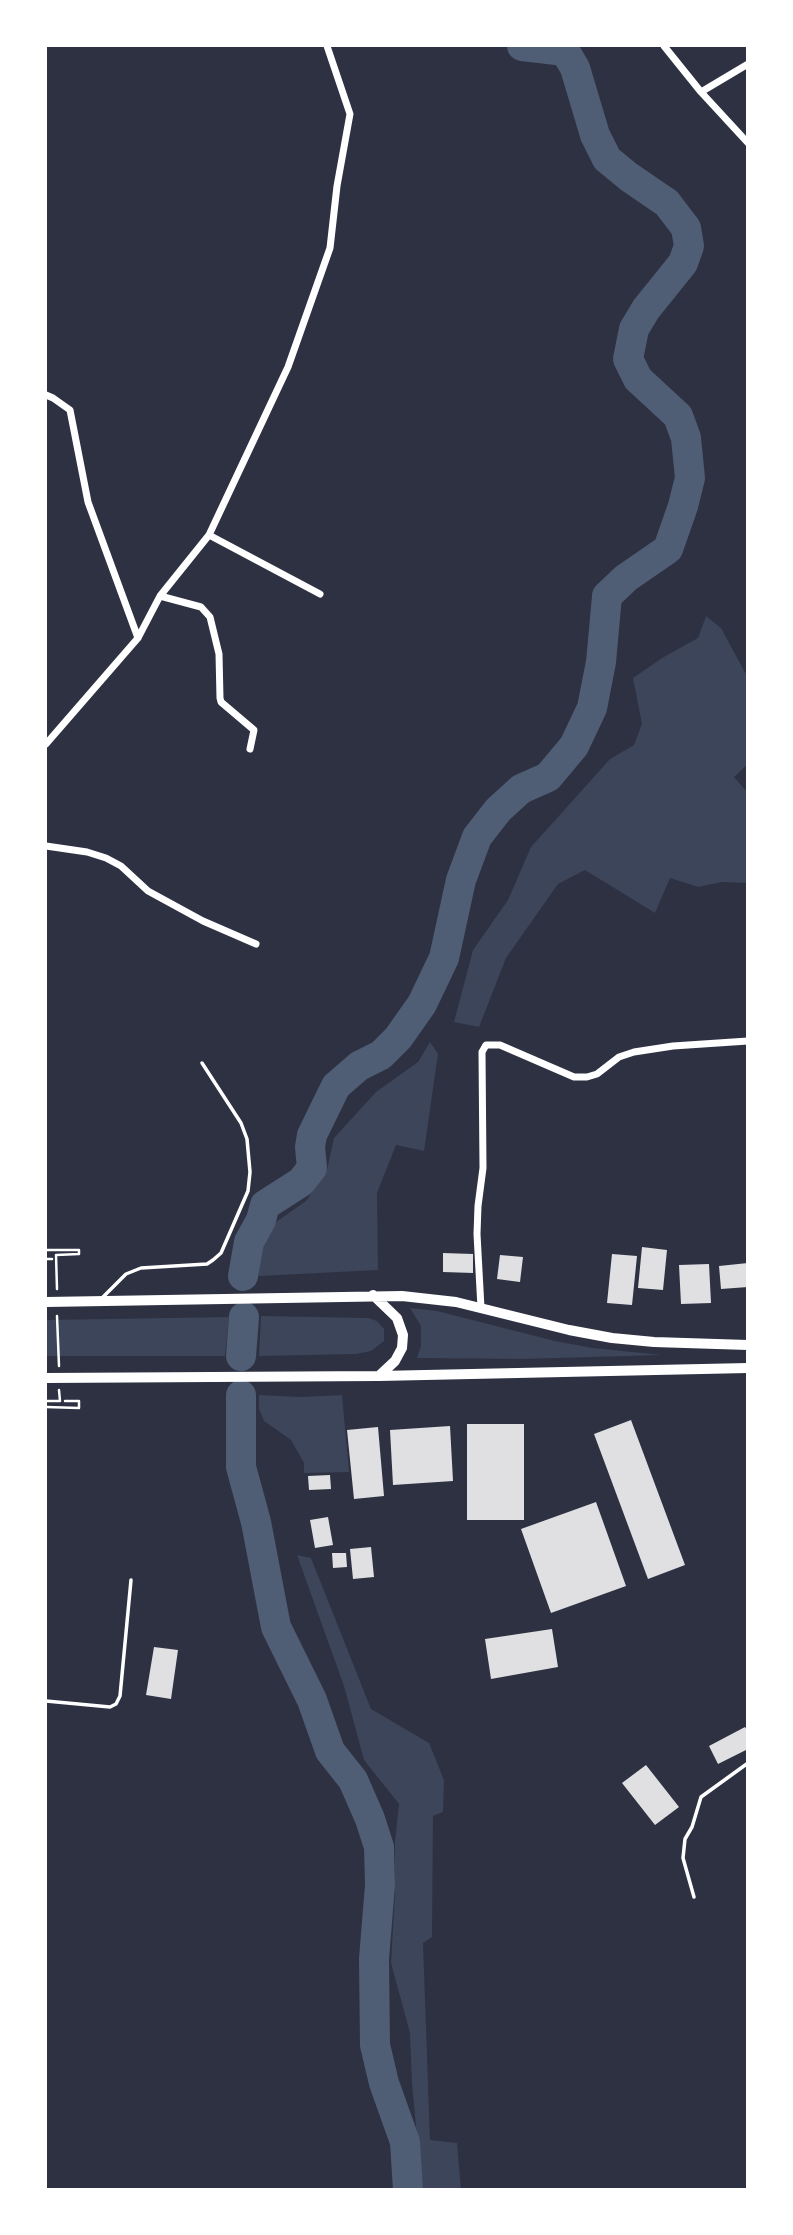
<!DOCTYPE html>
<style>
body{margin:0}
#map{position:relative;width:793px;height:2235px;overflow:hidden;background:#2d3142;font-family:Lato,sans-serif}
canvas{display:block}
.frame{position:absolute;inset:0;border:47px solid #fff;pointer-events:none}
</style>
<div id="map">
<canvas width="793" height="2235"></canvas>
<div class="frame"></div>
</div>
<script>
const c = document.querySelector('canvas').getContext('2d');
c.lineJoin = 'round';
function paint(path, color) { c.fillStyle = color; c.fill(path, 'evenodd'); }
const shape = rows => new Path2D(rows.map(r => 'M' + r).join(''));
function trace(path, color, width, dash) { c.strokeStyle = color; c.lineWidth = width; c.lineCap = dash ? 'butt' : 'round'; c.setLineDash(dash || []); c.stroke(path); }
const green = shape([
 [706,616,721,628,747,676,747,765,734,777,747,792,747,883,722,882,698,887,670,878,655,913,585,870,558,884,506,958,479,1027,454,1022,473,950,508,900,531,847,610,759,634,745,642,724,633,678,662,658,698,638],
 [430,1042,438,1054,424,1151,396,1145,377,1193,378,1270,259,1276,256,1264,257,1253,267,1234,276,1222,306,1201,327,1170,334,1138,376,1092,418,1062],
 [410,1308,437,1311,555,1341,593,1348,662,1355,522,1359,417,1358,421,1346,421,1326],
 [261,1316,368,1318,377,1321,384,1329,384,1341,371,1351,356,1354,259,1356],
 [229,1317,225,1356,46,1356,46,1320],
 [259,1395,301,1397,342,1395,349,1472,304,1473,304,1463,291,1440,264,1421,259,1409],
 [297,1555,311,1558,371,1709,429,1743,444,1780,443,1812,433,1816,432,1937,423,1943,430,2140,457,2143,461,2189,422,2189,412,2084,410,2033,391,1963,395,1894,395,1842,399,1804,364,1760,344,1686]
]);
const river = shape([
 [243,1276,249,1242,261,1220,265,1205,301,1182,312,1168,310,1147,312,1135,336,1086,359,1066,381,1055,398,1038,422,1004,444,958,461,880,477,837,498,810,521,789,548,777,574,746,592,708,601,662,607,596,626,578,668,549,683,506,690,478,686,438,678,416,638,379,628,359,634,329,646,309,683,263,689,246,686,228,667,203,629,177,607,159,595,135,575,68,565,51,522,46],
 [241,1356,244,1317],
 [241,1395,241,1467,256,1522,276,1627,312,1700,330,1751,353,1780,370,1819,379,1847,380,1885,374,1959,375,2045,384,2083,405,2142,408,2190]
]);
const building = shape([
 [642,1247,667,1250,663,1290,638,1288],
 [443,1253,473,1254,473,1273,443,1272],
 [612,1254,637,1256,632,1305,607,1303],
 [500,1255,523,1257,520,1282,497,1279],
 [748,1263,748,1287,721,1289,719,1266],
 [709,1264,711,1303,681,1304,679,1265],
 [631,1420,685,1565,648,1579,594,1434],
 [467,1424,524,1424,524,1520,467,1520],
 [450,1426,453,1481,393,1485,390,1430],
 [378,1427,384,1496,354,1499,347,1430],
 [330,1475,331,1489,309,1490,308,1476],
 [596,1502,626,1586,551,1613,521,1529],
 [328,1517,333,1545,315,1548,310,1520],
 [371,1547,374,1577,353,1579,350,1549],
 [332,1553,346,1553,347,1567,333,1568],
 [552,1629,558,1667,491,1679,485,1639],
 [154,1647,178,1650,171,1699,146,1695],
 [745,1727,748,1732,748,1749,718,1764,709,1746],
 [646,1765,679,1807,655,1825,622,1783]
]);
const path = shape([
 [46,1250,79,1250,79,1254,56,1255,57,1289],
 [46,1259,52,1259],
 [57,1316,59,1366],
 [46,1401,60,1401,59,1390],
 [46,1407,79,1408,79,1401,65,1401]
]);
const service = shape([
 [103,1297,126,1274,141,1268,207,1264,213,1260,221,1253,248,1191,250,1172,247,1139,241,1123,202,1063],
 [46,1701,110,1707,116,1704,120,1696,131,1580],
 [694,1897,683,1858,685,1839,692,1827,701,1797,748,1763]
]);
const minor = shape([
 [664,46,701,92,748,143],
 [701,92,748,64],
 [46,395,53,398,70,410,88,502,138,638],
 [209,535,320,594],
 [160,596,201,607,210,617,219,654,220,698,221,702,254,730,250,749],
 [46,744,138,638,160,596,209,535,288,367,330,248,337,186,350,114,327,46],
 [46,846,87,852,106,858,121,866,148,891,203,921,256,944],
 [481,1308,477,1234,478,1206,483,1168,482,1052,486,1045,500,1045,574,1077,587,1077,597,1074,619,1057,634,1052,673,1046,748,1041]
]);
const primary = shape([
 [373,1295,397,1318,403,1335,402,1348,395,1361,379,1376],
 [46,1302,402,1296,456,1302,569,1330,612,1338,654,1342,748,1345],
 [46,1378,379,1376,748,1368]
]);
paint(green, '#3c4559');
trace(river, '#4f5d75', 30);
paint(building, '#e0e0e3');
trace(path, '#fff', 2.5);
trace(service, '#fff', 3.5);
trace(minor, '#fff', 7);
trace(primary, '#fff', 10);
</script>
